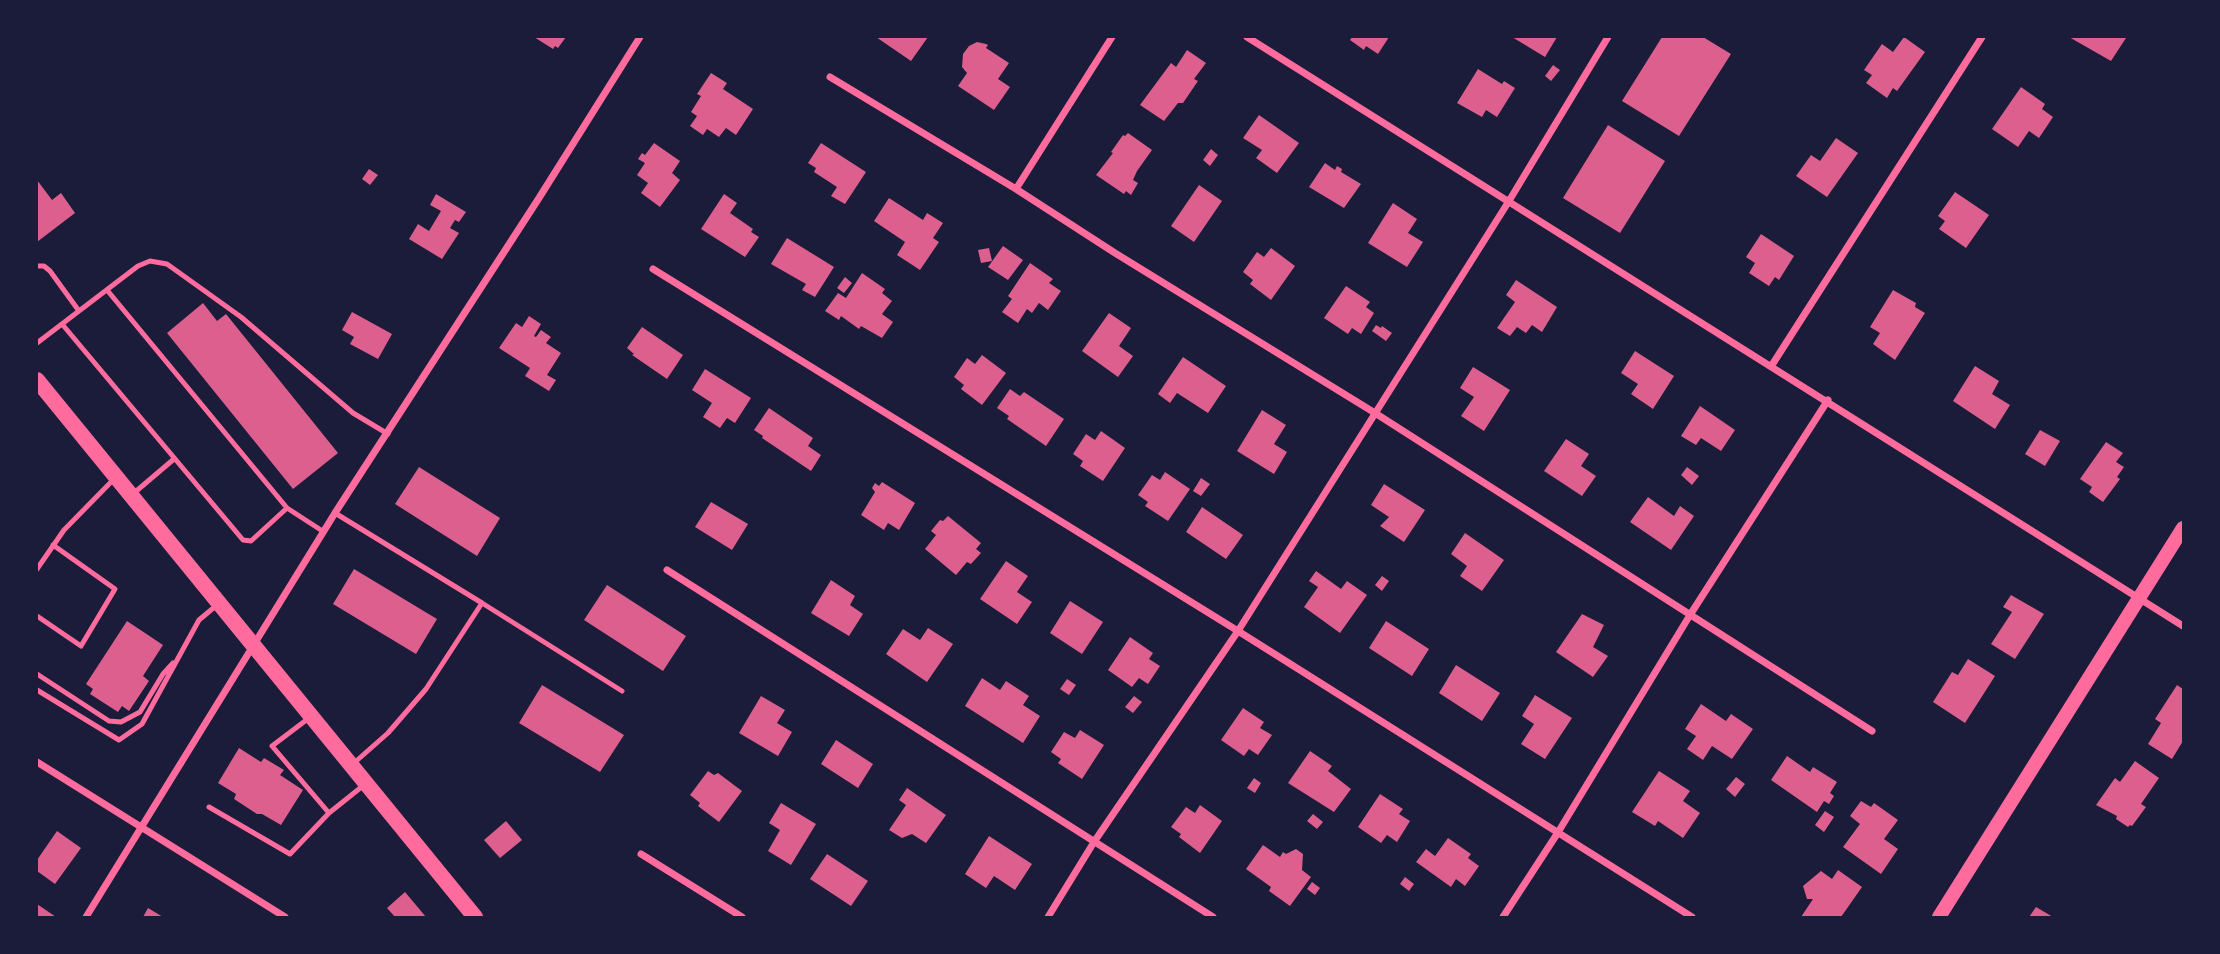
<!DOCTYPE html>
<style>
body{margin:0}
#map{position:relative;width:2220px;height:954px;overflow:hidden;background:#1b1b3a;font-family:"DM Sans",sans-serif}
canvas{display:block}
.frame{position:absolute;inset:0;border:38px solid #1b1b3a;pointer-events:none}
</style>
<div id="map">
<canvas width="2220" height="954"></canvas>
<div class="frame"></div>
</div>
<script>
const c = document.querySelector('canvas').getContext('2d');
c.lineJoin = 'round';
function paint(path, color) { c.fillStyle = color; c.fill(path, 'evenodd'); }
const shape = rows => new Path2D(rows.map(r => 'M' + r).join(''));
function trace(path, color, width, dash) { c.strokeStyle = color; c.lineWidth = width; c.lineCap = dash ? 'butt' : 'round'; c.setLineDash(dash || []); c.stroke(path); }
const building = shape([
 [534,37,566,37,558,48,555,46,553,49],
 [876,37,928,37,911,61],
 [1352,37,1389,37,1378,54,1366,46,1364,50,1350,40],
 [1512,37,1557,37,1545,57],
 [1662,37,1703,37,1731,54,1679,136,1622,101],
 [1904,37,1925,52,1897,91,1893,88,1887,98,1866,83,1872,75,1864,70,1882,44,1893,52],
 [2069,37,2124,37,2126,38,2111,61],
 [977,42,986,44,988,45,986,48,1009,63,998,79,1010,87,994,110,958,86,967,73,962,67,963,54,969,46],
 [1187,50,1206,63,1194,79,1198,81,1183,103,1178,103,1164,121,1140,105,1171,63,1176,67],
 [1553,65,1560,70,1551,81,1545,76],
 [1478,69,1502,84,1504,81,1515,88,1497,117,1486,110,1482,117,1457,103],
 [711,73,727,83,723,89,753,109,736,135,726,128,719,137,707,129,703,135,690,126,697,116,691,112,701,96,697,94],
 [2021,87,2045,104,2042,109,2053,117,2039,138,2029,131,2018,147,1992,129],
 [1259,115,1299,143,1277,173,1256,158,1262,150,1243,138],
 [1608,125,1665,161,1620,233,1563,198],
 [1128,133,1152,150,1137,171,1133,180,1138,183,1131,195,1126,191,1124,194,1096,175,1113,153,1111,152,1123,135,1125,136],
 [1836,138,1858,153,1827,197,1796,176,1811,155,1820,161],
 [654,143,680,161,672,173,680,180,660,207,641,193,648,183,637,175,645,163,638,159,642,153,645,155],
 [821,143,866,172,845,204,831,196,837,187,814,172,816,168,808,163],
 [1211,149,1218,155,1210,166,1203,160],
 [1325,163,1335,170,1337,166,1342,169,1341,172,1361,184,1344,208,1309,187],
 [369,169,378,175,370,185,362,179],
 [37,180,52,200,61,193,75,213,37,242],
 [1199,185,1222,201,1194,242,1171,226],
 [1955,192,1989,215,1966,248,1939,229,1945,221,1938,216],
 [436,194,466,212,459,222,455,220,450,228,459,233,442,259,409,239,418,224,429,231,441,211,430,205],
 [724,194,737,203,730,213,753,229,751,232,759,237,745,257,701,229],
 [889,198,923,220,927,213,943,223,933,238,939,242,920,270,897,255,905,242,874,221],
 [1393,203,1417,219,1408,233,1423,242,1407,267,1368,243],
 [1761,234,1794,256,1779,280,1775,277,1769,286,1749,273,1755,263,1746,257],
 [787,238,834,267,815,297,802,290,806,284,771,264],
 [1003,246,1023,260,1008,280,988,267],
 [989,248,992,261,981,263,978,250],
 [1271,248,1295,266,1271,300,1250,284,1253,280,1243,272,1257,252,1264,257],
 [1030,263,1053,279,1049,283,1061,291,1048,310,1039,303,1032,313,1027,309,1018,323,1002,312,1012,299,1008,296],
 [862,273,885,289,882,293,892,301,882,314,893,322,882,338,861,326,859,329,841,316,839,320,825,311,838,293,846,298],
 [845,277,852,283,844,293,837,288],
 [1516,280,1557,307,1542,332,1532,325,1526,333,1517,327,1510,336,1497,328,1515,302,1506,295],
 [1346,286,1370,302,1366,307,1374,313,1361,334,1352,328,1348,334,1324,318],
 [1893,290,1916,303,1915,307,1925,313,1895,360,1873,344,1880,333,1870,327],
 [203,303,217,321,226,314,338,453,293,489,167,333],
 [352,312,392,334,378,359,350,344,354,337,342,330],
 [1109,313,1131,328,1119,346,1133,356,1118,377,1082,351],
 [529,316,541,324,534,336,536,337,541,330,551,337,546,343,561,353,547,375,556,380,549,391,525,376,530,368,499,348,516,323,522,327],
 [1376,325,1381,328,1382,326,1392,333,1386,341,1372,331],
 [642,327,683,355,667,379,632,355,634,354,627,348],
 [1635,351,1674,376,1653,409,1631,394,1638,384,1621,373],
 [982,355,1006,373,982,405,961,389,964,385,954,377,967,358,975,364],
 [1183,357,1226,386,1208,413,1177,393,1170,403,1158,394],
 [1975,366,1999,381,1992,394,2010,405,1995,429,1953,401],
 [1473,367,1510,390,1484,431,1461,416,1474,397,1460,388],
 [705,369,751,398,735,423,727,418,720,428,703,417,712,403,692,390],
 [1010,389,1020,396,1024,392,1064,419,1046,446,1007,419,1009,416,997,408],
 [1700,406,1735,430,1721,451,1701,438,1696,445,1681,436],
 [769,408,813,438,808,446,821,455,811,471,762,438,763,436,754,430],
 [1262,410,1286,425,1274,444,1287,452,1274,474,1237,451],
 [2040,430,2060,441,2045,466,2025,454],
 [1101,431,1125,448,1103,481,1080,466,1083,461,1073,454,1086,434,1095,440],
 [1566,439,1589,454,1581,466,1596,476,1582,496,1544,471],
 [2106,442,2123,453,2116,462,2124,467,2117,477,2120,479,2103,502,2089,492,2092,487,2080,479],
 [419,467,500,518,477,556,395,504],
 [1687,467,1699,476,1692,485,1681,475],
 [1165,472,1190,489,1168,521,1145,506,1148,502,1138,495,1152,475,1160,480],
 [1201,478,1210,484,1201,496,1193,491],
 [882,482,915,503,899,530,888,523,884,530,861,515,875,492,872,488,875,483,879,486],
 [1384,484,1425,510,1404,542,1380,526,1389,517,1371,505],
 [1648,497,1674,516,1680,506,1694,516,1671,550,1630,522],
 [711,502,748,524,732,550,695,527],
 [1202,507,1243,535,1226,559,1186,532],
 [948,516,981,543,976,549,981,553,971,564,967,562,956,575,925,549,936,535,931,531,940,520,943,521],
 [1465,533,1504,560,1482,591,1460,576,1467,566,1451,554],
 [1006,561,1028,576,1017,592,1032,602,1017,624,980,599],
 [354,569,437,619,416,654,333,604],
 [1316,571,1341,589,1347,581,1367,595,1340,633,1304,607,1318,587,1309,581],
 [1382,576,1389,581,1382,591,1375,585],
 [831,580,855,596,850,605,863,614,849,636,811,613],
 [607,585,686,636,663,671,584,620],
 [2011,595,2044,614,2015,659,1991,644,2012,612,2003,607],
 [1070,601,1103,622,1082,654,1050,633],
 [1582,614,1604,625,1593,647,1608,656,1593,677,1556,652],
 [127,621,163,645,143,676,149,681,129,711,122,706,118,712,90,694,93,689,86,684],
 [1386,621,1429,649,1412,676,1369,648],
 [928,628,953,644,927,682,886,654,903,629,920,640],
 [1130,637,1153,653,1149,659,1160,666,1148,684,1139,678,1132,687,1108,670],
 [1968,659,1995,676,1965,723,1933,702,1952,672,1958,675],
 [1456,665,1500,693,1482,721,1439,693],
 [982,678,1000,690,1006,681,1029,696,1023,705,1040,716,1023,743,965,706],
 [1067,679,1076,685,1069,695,1060,689],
 [542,685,624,735,600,772,519,723],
 [2177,685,2183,689,2183,741,2172,759,2148,744,2161,723,2155,719],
 [1535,695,1572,718,1545,759,1521,744,1534,724,1522,716],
 [761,696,785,710,777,723,792,732,778,756,739,733],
 [1134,696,1142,702,1133,713,1125,707],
 [1701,704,1726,721,1731,714,1753,729,1732,759,1712,746,1703,760,1687,749,1696,736,1685,729],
 [1243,708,1264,722,1260,728,1272,735,1258,755,1249,749,1244,756,1221,740],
 [1080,730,1104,745,1082,779,1058,763,1061,759,1051,752,1064,732,1075,738],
 [836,740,873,764,858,788,821,764],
 [239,748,261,762,264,758,284,770,280,775,303,790,281,825,262,814,257,814,234,799,236,794,218,783],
 [1310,751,1332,766,1328,771,1351,789,1334,812,1288,783],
 [1787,756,1810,772,1813,767,1837,782,1830,793,1834,796,1829,804,1824,801,1817,812,1771,780],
 [2135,761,2159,778,2141,804,2146,807,2132,826,2130,825,2128,827,2116,819,2117,816,2096,805,2115,778,2120,782],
 [708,771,714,775,718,773,742,791,719,822,698,806,700,803,690,795],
 [1659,771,1690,791,1683,801,1700,813,1683,838,1658,821,1655,826,1632,812],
 [1736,777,1745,784,1735,797,1726,789],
 [1254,778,1261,783,1255,793,1247,788],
 [907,788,946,815,926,843,912,834,902,838,889,830,906,805,899,800],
 [1380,794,1403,809,1399,814,1410,821,1397,842,1387,835,1381,843,1358,827],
 [1861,801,1871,807,1874,803,1898,820,1884,839,1898,849,1881,874,1843,847,1860,824,1850,816],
 [781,803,816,824,791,865,768,851,780,830,769,823],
 [1200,805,1222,821,1200,853,1179,837,1181,834,1171,827,1186,807,1195,813],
 [1825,811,1834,817,1824,832,1815,825],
 [1313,814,1323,822,1317,829,1307,821],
 [506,821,522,840,500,858,484,840],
 [57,831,81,848,55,884,37,871,37,860],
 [989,836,1032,864,1015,890,994,876,986,888,965,874],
 [1448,838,1471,854,1468,858,1479,866,1465,886,1456,879,1451,887,1416,862,1426,849,1435,856],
 [1263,845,1280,857,1283,852,1286,854,1296,849,1303,854,1302,870,1311,877,1290,906,1269,891,1271,887,1246,869],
 [827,854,868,881,851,906,810,879],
 [1838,870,1862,887,1841,917,1801,917,1813,899,1807,899,1803,886,1821,871,1832,879],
 [1405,877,1414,884,1409,891,1400,884],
 [1312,882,1320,888,1315,895,1307,889],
 [405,892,426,917,395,917,387,908],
 [37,904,56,917,37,917],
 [2036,907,2053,917,2029,917],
 [148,908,163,917,143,917]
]);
const service = shape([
 [37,266,44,266,50,271,79,311],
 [107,290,287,508,324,532],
 [62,324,243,540,251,541,287,508],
 [37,343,138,266,150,261,167,264,241,317,353,413,388,434],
 [134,493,174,459],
 [335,513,482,603,426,689,388,733,354,763],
 [37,569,64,530,114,479],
 [482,603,622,691],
 [37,616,81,646,115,589,53,545],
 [37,674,109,721,121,722,140,712,163,674,173,663],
 [37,690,119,740,142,724,199,620,217,605],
 [309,718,272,746,329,813,364,785],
 [209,807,290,854,329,813]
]);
const minor = shape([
 [1247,37,2183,626],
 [830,77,1016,189,1115,253,1375,413,1872,731],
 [1016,189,1112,37],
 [653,269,1238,631,1692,917],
 [1772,365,1982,37],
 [667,570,1213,917],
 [37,762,285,917],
 [641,854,742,917],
 [86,917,335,513,539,198,640,37],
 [1048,917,1094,842,1238,631,1509,201,1608,37],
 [1503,917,1557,834,1690,615,1828,400]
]);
const secondary = shape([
 [1939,917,2183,528]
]);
const primary = shape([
 [37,380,475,917]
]);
paint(building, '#dd5f8e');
trace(service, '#ff6b9d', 5);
trace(minor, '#ff6b9d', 7);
trace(secondary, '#ff6b9d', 14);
trace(primary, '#ff6b9d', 16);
</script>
